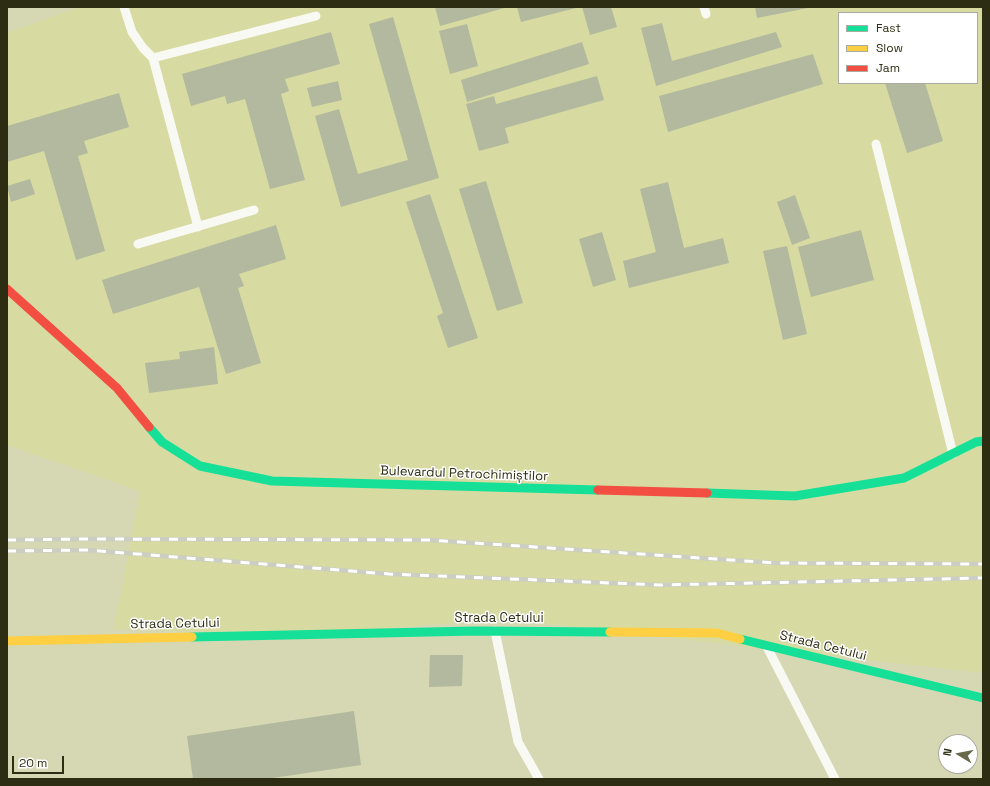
<!DOCTYPE html>
<meta charset="utf-8">
<style>
body{margin:0}
#map{position:relative;width:990px;height:786px;overflow:hidden;background:#d5d8b3;font-family:"Space Grotesk",sans-serif}
canvas{display:block}
.frame{position:absolute;inset:0;border:8px solid #2c2d12;pointer-events:none}
.legend{position:absolute;left:838px;top:12px;width:140px;height:72px;box-sizing:border-box;background:#fff;border:1px solid #ababa0;margin:0;padding:5px 7px;list-style:none;font-size:12px;color:#2c2d12}
.legend li{display:flex;align-items:center;gap:8px;height:20px}
.legend b{width:20px;border:1px solid #ababa0}
.north{position:absolute;left:938px;top:734px;width:40px;height:40px;box-sizing:border-box;background:#fff;border:1px solid #ababa0;border-radius:50%;rotate:280deg;font-size:11px;font-weight:700;line-height:16px;text-align:center;color:#2c2d12}
.north::after{content:'';display:block;margin:auto;width:14px;height:18px;background:#67694a;clip-path:polygon(50% 0,100% 100%,50% 72%,0 100%)}
.scale{position:absolute;left:12px;top:756px;width:52px;height:18px;box-sizing:border-box;border:2px solid #2c2d12;border-top:0;padding-left:5px;font-size:12px;line-height:14px;white-space:nowrap;color:#2c2d12;-webkit-text-stroke:3px #fff;paint-order:stroke}
</style>
<div id="map">
<canvas width="990" height="786"></canvas>
<div class="frame"></div>
<ul class="legend">
<li><b style="height:5px;background:#16e098"></b>Fast</li>
<li><b style="height:5px;background:#ffcf43"></b>Slow</li>
<li><b style="height:5px;background:#f24e42"></b>Jam</li>
</ul>
<div class="north">N</div>
<div class="scale">20 m</div>
</div>
<script>
const c = document.querySelector('canvas').getContext('2d');
c.lineJoin = 'round';
function paint(path, color) { c.fillStyle = color; c.fill(path, 'evenodd'); }
const shape = rows => new Path2D(rows.map(r => 'M' + r).join(''));
function trace(path, color, width, dash) { c.strokeStyle = color; c.lineWidth = width; c.lineCap = dash ? 'butt' : 'round'; c.setLineDash(dash || []); c.stroke(path); }
function write(font, color, halo, rows, align = 'center') {
  c.font = font + ' "Space Grotesk",sans-serif'; c.lineWidth = 3; c.setLineDash([]); c.textBaseline = 'middle'; c.strokeStyle = halo; c.fillStyle = color; for (const [text, x, y, turn = 0] of rows) {
    c.save(); c.translate(x, y); c.rotate((+turn || 0) * Math.PI / 180); c.textAlign = isNaN(turn) ? turn : align; if (halo) c.strokeText(text, 0, 0); c.fillText(text, 0, 0); c.restore();
  }
}
const built = shape([
 [80,7,983,7,983,673,503,619,316,634,114,629,140,491,7,445,7,33],
 [839,13,977,13,977,83,839,83]
]);
const building = shape([
 [435,7,508,7,440,26],
 [517,7,576,7,576,8,521,22],
 [582,7,611,7,617,27,590,35],
 [755,7,808,7,808,8,757,18],
 [393,17,439,178,341,207,315,116,339,109,358,174,408,160,369,24],
 [662,23,672,61,776,32,782,47,656,86,641,28],
 [467,24,478,66,450,74,439,31],
 [331,32,340,64,285,79,289,91,281,94,305,180,270,189,245,99,227,104,225,96,191,106,182,74],
 [582,42,589,64,467,102,461,80],
 [813,54,823,84,668,132,659,96],
 [597,76,604,100,505,128,509,143,479,151,466,104,494,96,496,104],
 [338,81,342,100,312,107,307,88],
 [885,83,925,83,943,141,907,153],
 [119,93,129,127,84,141,88,153,78,156,105,251,76,260,44,151,7,162,7,126],
 [30,179,35,194,11,202,7,186],
 [486,181,523,303,497,311,459,189],
 [668,182,684,248,723,238,729,263,629,288,623,261,656,252,640,189],
 [430,194,478,338,448,348,437,316,443,313,406,202],
 [795,195,810,238,792,245,777,202],
 [276,225,286,259,239,274,244,286,238,288,261,363,226,374,199,287,113,314,102,280],
 [861,230,874,280,811,297,798,247],
 [602,232,616,280,593,287,579,239],
 [787,246,807,334,783,340,763,251],
 [214,347,218,384,149,393,145,363,180,359,179,352],
 [430,655,463,655,462,686,429,687],
 [354,711,361,765,266,779,193,779,187,736]
]);
const lane = shape([
 [124,7,132,32,143,48,153,58,316,16],
 [704,7,706,14],
 [153,58,198,227],
 [876,144,953,454],
 [138,244,254,210],
 [495,631,518,742,539,779],
 [767,647,835,779]
]);
const fast = shape([
 [149,427,162,442,200,466,272,481,598,490],
 [707,493,795,496,904,478,976,442,983,441],
 [192,637,475,631,610,632],
 [740,639,983,698]
]);
const slow = shape([
 [610,632,717,633,740,639],
 [7,641,192,637]
]);
const jam = shape([
 [7,289,117,388,149,427],
 [598,490,707,493]
]);
const rail = shape([
 [7,540,88,539,429,540,776,563,983,564],
 [7,551,87,550,389,574,661,585,983,578]
]);
const streetNames = [
 ["Bulevardul Petrochimiștilor",464,474,2],
 ["Strada Cetului",499,618],
 ["Strada Cetului",175,624,-1],
 ["Strada Cetului",823,646,14]
];
paint(built, '#d7dba1');
paint(building, '#b2b99e');
trace(lane, '#f9f9f4', 9);
trace(fast, '#16e098', 9);
trace(slow, '#ffcf43', 9);
trace(jam, '#f24e42', 9);
trace(rail, '#cccec2', 4.5);
trace(rail, '#fff', 3, [9]);
write('13px', '#2c2d12', '#fff', streetNames);
</script>
